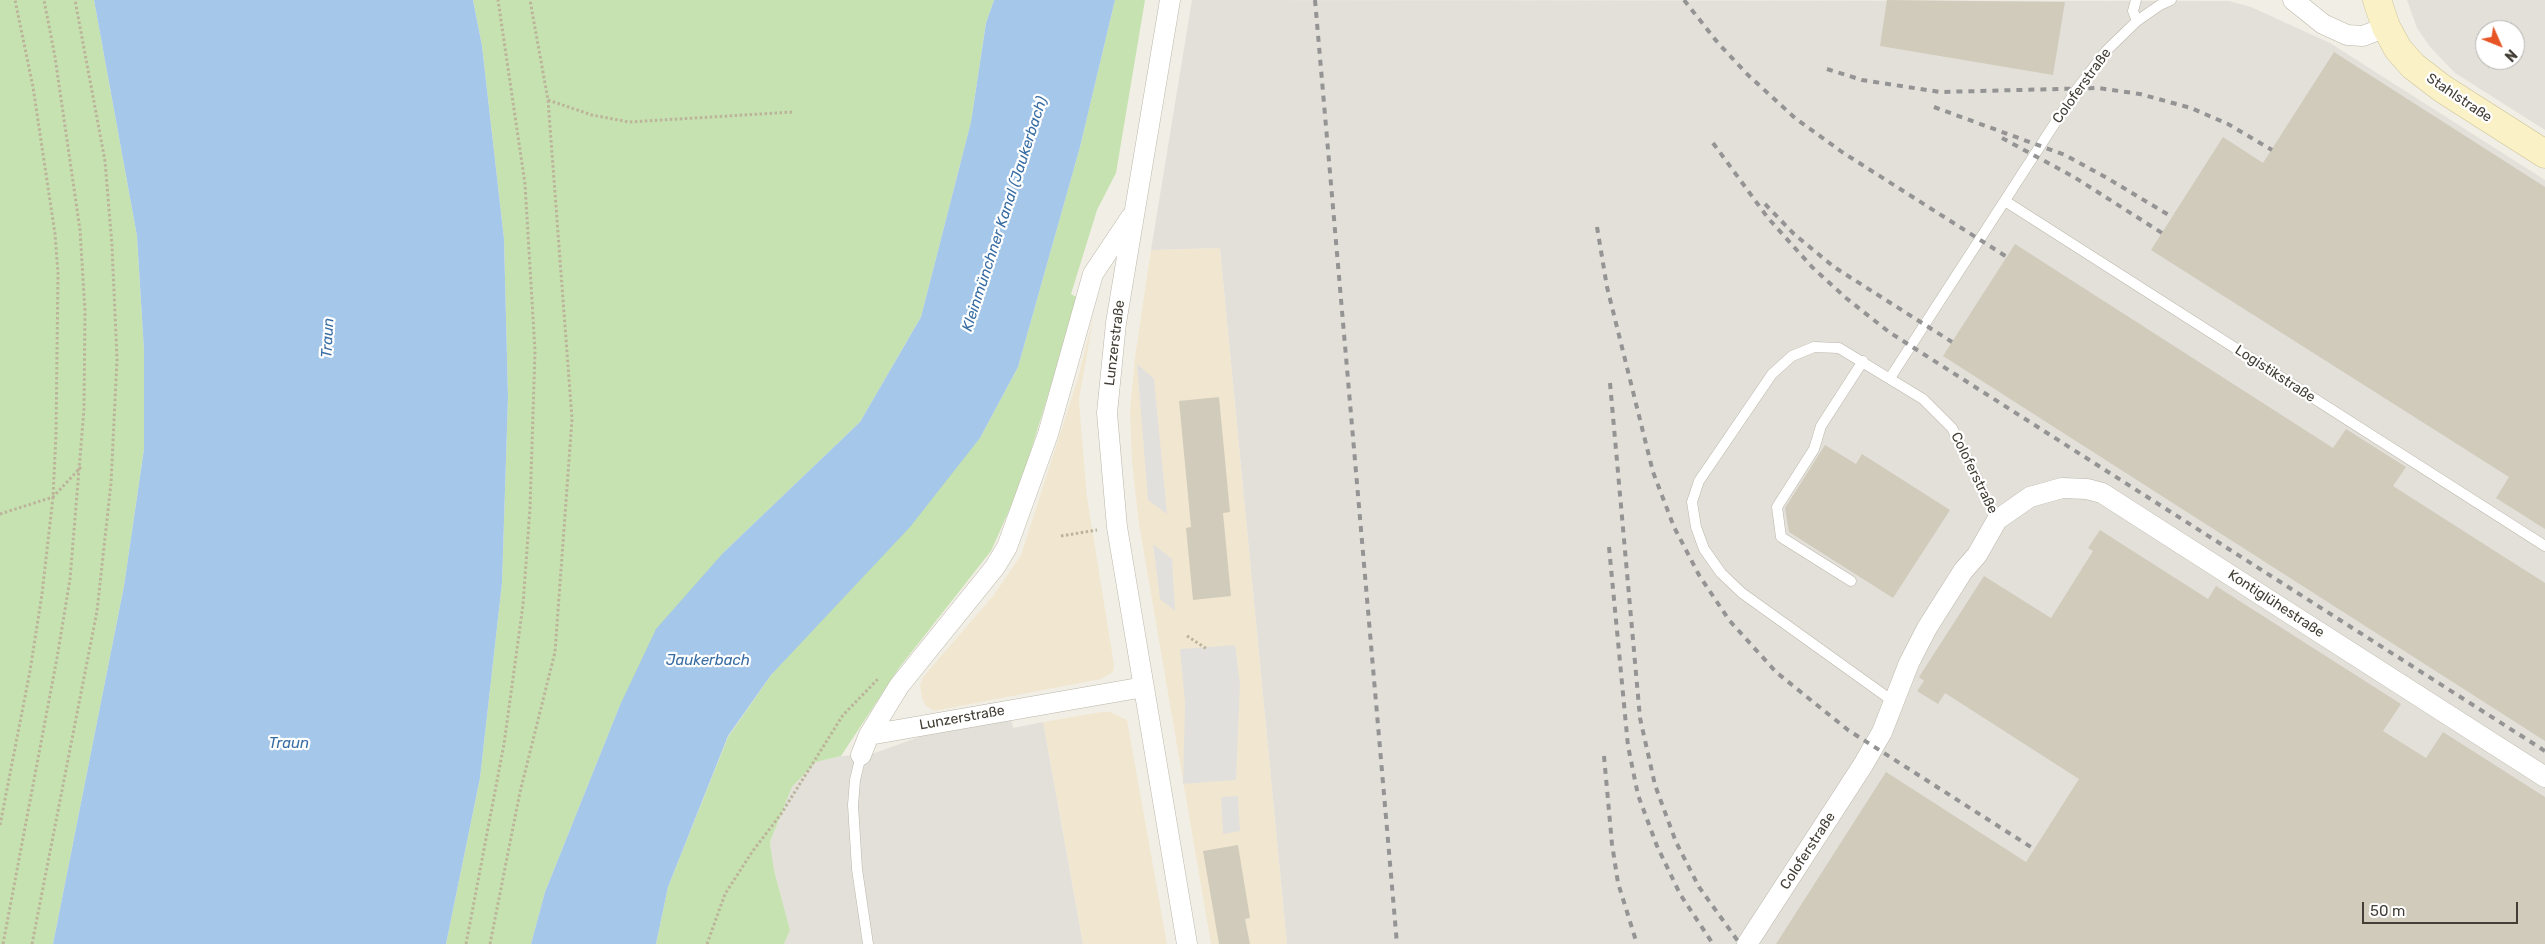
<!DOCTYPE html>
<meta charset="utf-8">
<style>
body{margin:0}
#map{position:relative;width:2545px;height:944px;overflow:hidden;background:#f1eee5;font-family:Rubik,sans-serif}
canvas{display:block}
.north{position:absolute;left:2475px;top:20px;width:50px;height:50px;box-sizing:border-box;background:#fff;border:1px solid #b3b2ae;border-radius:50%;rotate:134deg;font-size:14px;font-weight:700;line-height:20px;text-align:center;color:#423e35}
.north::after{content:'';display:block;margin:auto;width:18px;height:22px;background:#e75425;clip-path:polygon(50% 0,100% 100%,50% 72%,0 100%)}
.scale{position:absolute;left:2362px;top:902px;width:156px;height:22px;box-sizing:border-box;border:2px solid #423e35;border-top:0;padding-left:6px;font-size:15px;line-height:18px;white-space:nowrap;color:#423e35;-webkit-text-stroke:4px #fff;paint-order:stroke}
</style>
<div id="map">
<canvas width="2545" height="944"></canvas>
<div class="north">N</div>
<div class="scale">50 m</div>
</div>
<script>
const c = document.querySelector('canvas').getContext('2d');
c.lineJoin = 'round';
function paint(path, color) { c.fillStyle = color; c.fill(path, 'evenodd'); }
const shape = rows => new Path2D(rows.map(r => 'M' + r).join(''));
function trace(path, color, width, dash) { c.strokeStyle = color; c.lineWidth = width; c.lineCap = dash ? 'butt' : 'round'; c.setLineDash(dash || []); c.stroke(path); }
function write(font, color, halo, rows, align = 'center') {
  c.font = font + ' Rubik,sans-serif'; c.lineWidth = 4.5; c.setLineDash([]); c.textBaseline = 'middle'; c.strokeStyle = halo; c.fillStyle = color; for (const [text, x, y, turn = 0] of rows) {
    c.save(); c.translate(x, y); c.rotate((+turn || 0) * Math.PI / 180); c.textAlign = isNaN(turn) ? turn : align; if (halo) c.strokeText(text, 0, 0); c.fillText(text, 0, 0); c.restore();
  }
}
const commercial = shape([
 [1220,248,1287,944,1211,944,1139,524,1132,462,1130,411,1135,357,1151,250],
 [1094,315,1079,399,1080,414,1087,497,1114,665,1113,672,1101,679,934,711,926,706,922,698,920,685,923,677,993,596,1021,555,1078,378],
 [1101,712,1110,712,1127,720,1167,944,1083,944,1043,722]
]);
const industrial = shape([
 [1192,0,2229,1,2251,7,2330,43,2545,180,2545,944,1287,944,1220,248,1151,250],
 [2407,0,2545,0,2545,130,2455,73,2430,47,2417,28],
 [2485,30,2515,30,2515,60,2485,60],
 [1011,719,1013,728,1043,722,1083,944,784,944,790,930,774,870,770,842,792,787,816,762,841,756,872,754,922,736]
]);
const green = shape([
 [0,0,94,0,137,236,144,351,144,449,124,586,53,944,0,944],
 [473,0,994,0,986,23,971,122,921,317,860,422,723,553,620,705,545,892,531,944,446,944,480,778,502,583,508,397,504,239,482,46],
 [1115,0,1145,0,1116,173,1097,210,1071,294,1078,298,1020,486,991,551,899,668,841,756,816,762,792,787,770,842,774,870,790,930,784,944,656,944,668,887,728,737,771,675,980,438,1018,367,1080,147]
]);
const parking = shape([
 [1137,364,1154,379,1167,514,1148,500],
 [1153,544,1172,559,1175,611,1160,599],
 [1235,645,1240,684,1236,780,1183,784,1185,703,1180,649],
 [1238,796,1240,831,1223,834,1221,797]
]);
const water = shape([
 [94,0,473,0,482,46,504,239,508,397,502,583,480,778,446,944,53,944,124,586,144,449,144,351,137,236],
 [994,0,1115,0,1080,147,1018,367,980,438,910,527,771,675,728,736,668,887,656,944,531,944,545,892,620,705,656,629,723,553,860,422,921,317,971,122,986,23]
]);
const building = shape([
 [1887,0,2065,2,2053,75,1880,46],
 [2334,52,2545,187,2545,529,2496,498,2509,477,2151,250,2223,137,2263,163],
 [2015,244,2333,448,2346,429,2406,467,2393,486,2545,583,2545,741,1943,356],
 [1219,397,1230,512,1223,513,1231,596,1193,600,1186,528,1191,527,1179,401],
 [1825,445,1856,464,1862,454,1950,510,1893,598,1789,532,1785,508],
 [2100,530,2208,599,2216,586,2401,704,2383,731,2426,758,2443,732,2545,797,2545,944,1776,944,1886,772,2026,862,2079,779,1945,693,1938,704,1917,691,1924,681,1919,677,1984,576,2051,618,2093,551,2088,548],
 [1238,845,1250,918,1245,919,1250,944,1219,944,1203,851]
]);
const path = shape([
 [548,100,592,115,629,122,793,112],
 [0,514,53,497,81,467],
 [1061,536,1097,530],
 [1187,636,1207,649],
 [0,825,30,671,42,594,53,497,56,434,58,273,55,234,33,87,15,0],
 [3,944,57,658,70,579,84,409,85,311,80,230,55,57,44,0],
 [32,944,97,611,111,483,117,359,112,246,105,161,75,0],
 [466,944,504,744,523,605,530,508,535,351,525,184,498,0],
 [490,944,520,792,555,652,572,419,548,100,530,0],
 [707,944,725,894,752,852,781,814,843,715,878,679]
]);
const lane = shape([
 [2136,0,2133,11,2137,21],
 [2005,201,2545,546],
 [1890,378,2077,89,2106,51,2137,21,2160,5,2171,0],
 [1851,581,1781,537,1777,507,1814,449,1821,426,1863,361],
 [1894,702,1742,593,1721,573,1704,549,1696,527,1692,502,1699,481,1772,374,1792,356,1814,347,1839,348,1923,399,1952,428,1997,520],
 [861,755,855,780,853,805,857,869,868,944]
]);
const street = shape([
 [1170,0,1116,323,1107,413,1117,527,1187,944],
 [2293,0,2323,24,2347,35,2363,36,2386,27],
 [869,735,1144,687],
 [861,755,869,735,899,686,995,567,1007,547,1048,434,1093,274,1131,217],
 [1747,944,1863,765,1882,732,1909,663,1927,628,1963,571,1977,555,1997,520,2030,497,2062,488,2087,489,2102,493,2545,777]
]);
const secondary = shape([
 [2377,0,2386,27,2398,49,2413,66,2443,89,2545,154]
]);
const rail = shape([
 [1315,0,1397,944],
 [1684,0,1718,43,1748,75,1795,118,1842,152,2007,257],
 [1827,69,1862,80,1940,92,2098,88,2140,94,2191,108,2228,124,2272,150],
 [1934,107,2065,155,2107,178,2172,217],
 [2002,138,2074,177,2162,233],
 [1713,143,1768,218,1812,267,1846,298,1889,332,2545,751],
 [1765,204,1794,234,1834,267,1952,342],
 [1597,227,1607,287,1653,472,1674,527,1699,575,1729,620,1776,672,1848,730,2034,849],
 [1610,383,1640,718,1655,785,1676,842,1699,887,1740,944],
 [1609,547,1628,746,1638,795,1657,846,1680,894,1713,944],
 [1604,756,1612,844,1618,883,1637,944]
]);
const streetNames = [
 ["Coloferstraße",2082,86,-54],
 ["Stahlstraße",2459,98,34],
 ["Lunzerstraße",1115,343,-83],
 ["Logistikstraße",2275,374,33],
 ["Coloferstraße",1974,473,64],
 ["Kontiglühestraße",2276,604,33],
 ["Lunzerstraße",962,718,-10],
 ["Coloferstraße",1808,851,-57]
];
const waterNames = [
 ["Kleinmünchner Kanal (Jaukerbach)",1005,214,-72],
 ["Traun",328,338,-87],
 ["Jaukerbach",708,661],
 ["Traun",289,744]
];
paint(commercial, '#f1e7d1');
paint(industrial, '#e3e0da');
paint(green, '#c7e2b1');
paint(parking, '#e2e0dd');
paint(water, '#a5c7e9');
paint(building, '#d1cbbb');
trace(lane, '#bbb6a8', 11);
trace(street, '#bbb6a8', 21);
trace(secondary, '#cdc398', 29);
trace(path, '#bcb39b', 3, [2.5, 2.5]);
trace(lane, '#fff', 10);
trace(street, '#fff', 20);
trace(secondary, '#faf2c6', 28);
trace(rail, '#949494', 4, [6, 6]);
write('14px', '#423e35', '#fff', streetNames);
write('italic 15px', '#386da4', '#fff', waterNames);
</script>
